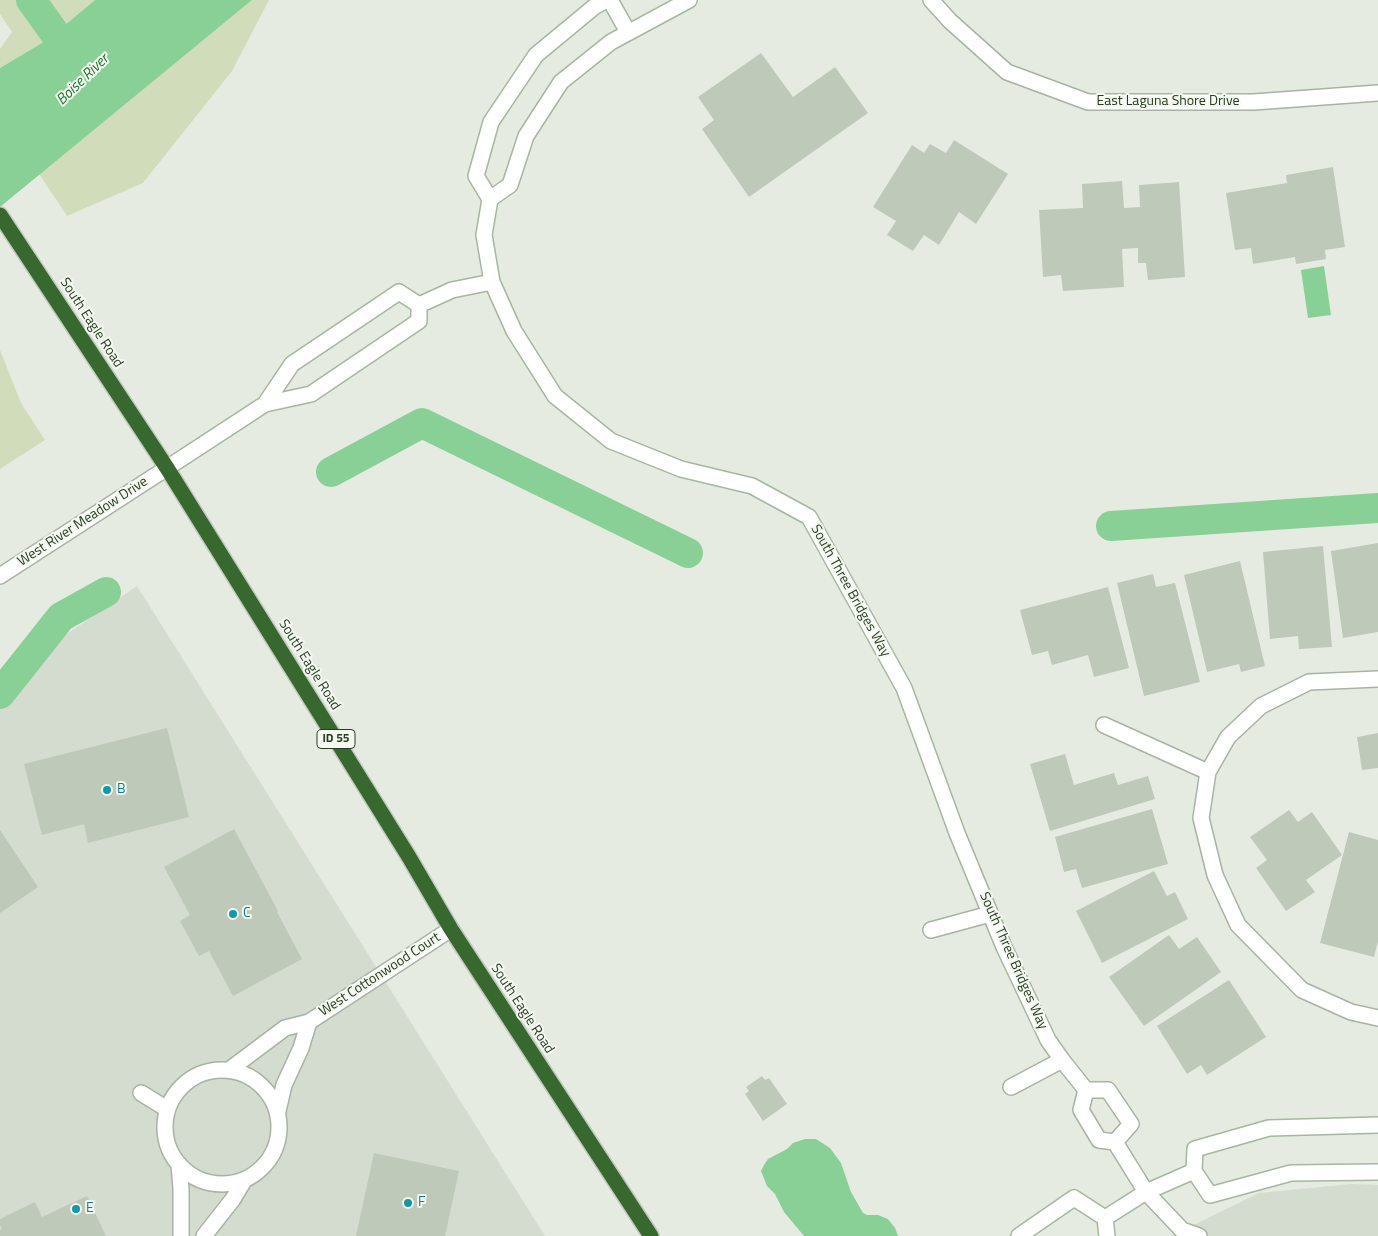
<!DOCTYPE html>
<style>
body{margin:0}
canvas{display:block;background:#e5ebe1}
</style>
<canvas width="1378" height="1236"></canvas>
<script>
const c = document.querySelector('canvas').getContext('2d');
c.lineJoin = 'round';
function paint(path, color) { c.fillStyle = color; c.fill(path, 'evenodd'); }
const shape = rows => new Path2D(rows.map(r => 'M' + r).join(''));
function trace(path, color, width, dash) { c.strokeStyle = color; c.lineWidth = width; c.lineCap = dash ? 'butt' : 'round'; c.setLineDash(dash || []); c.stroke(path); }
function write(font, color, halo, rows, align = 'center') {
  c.font = font + ' "Titillium Web",sans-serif'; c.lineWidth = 4; c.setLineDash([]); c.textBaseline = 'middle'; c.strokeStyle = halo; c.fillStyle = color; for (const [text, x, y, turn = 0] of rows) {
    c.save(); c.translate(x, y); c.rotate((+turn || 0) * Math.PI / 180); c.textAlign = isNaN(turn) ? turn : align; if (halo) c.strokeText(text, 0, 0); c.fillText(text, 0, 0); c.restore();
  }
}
const built = shape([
 [137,586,545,1236,0,1236,0,684,7,675],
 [1351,1184,1378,1185,1378,1236,1171,1236,1259,1193]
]);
const green = shape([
 [0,0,95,0,47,40,0,68,0,49,12,32,0,14],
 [252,0,269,0,232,71,143,183,67,216,39,174],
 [0,350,21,403,45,440,0,469]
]);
const water = shape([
 [95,0,252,0,0,207,0,68,47,40],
 [1324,266,1331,315,1308,318,1301,270],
 [805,1139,816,1139,830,1148,841,1163,851,1192,863,1213,867,1215,878,1215,888,1219,895,1228,898,1236,804,1236,784,1212,775,1194,767,1186,761,1171,764,1165,768,1159,787,1149,793,1143]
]);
const canal = shape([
 [31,0,79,67],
 [331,472,422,423,688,553],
 [1111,526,1378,508],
 [0,694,61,617,106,592]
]);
const building = shape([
 [761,53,793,97,835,67,868,113,749,197,702,129,714,120,698,97],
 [954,140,1008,174,976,224,959,212,939,245,924,235,913,251,887,235,896,221,873,207,912,145,924,153,930,144,946,153],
 [1333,167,1345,247,1325,250,1326,259,1296,264,1295,257,1253,264,1251,248,1235,250,1226,193,1287,183,1286,175],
 [1122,181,1124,208,1140,207,1139,185,1179,182,1185,277,1148,280,1146,263,1138,263,1138,248,1122,249,1124,287,1063,291,1061,275,1043,277,1039,210,1083,208,1082,184],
 [1378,543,1378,632,1343,638,1331,551],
 [1323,546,1332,647,1299,649,1298,636,1270,639,1263,552],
 [1240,561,1265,666,1241,672,1239,664,1207,672,1184,575],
 [1153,574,1156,587,1175,583,1200,682,1144,696,1117,583],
 [1108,587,1129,668,1094,677,1088,655,1052,665,1048,651,1032,655,1020,610],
 [167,728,189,817,88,843,84,824,42,835,24,764],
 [1378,733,1378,768,1362,770,1357,737],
 [1065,754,1074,785,1114,773,1118,785,1148,776,1155,799,1050,831,1030,764],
 [1152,809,1168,864,1082,888,1076,869,1064,872,1055,837],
 [1289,810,1298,822,1312,812,1342,855,1306,880,1315,892,1286,911,1256,868,1267,860,1250,837],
 [234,829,278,911,277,912,302,959,233,996,209,951,199,956,180,921,190,915,164,867],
 [0,830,38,887,0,913],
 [1349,832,1378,840,1378,941,1374,957,1320,943],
 [1154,871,1167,896,1175,892,1188,919,1102,963,1076,911],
 [1169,935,1179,949,1197,937,1221,972,1144,1026,1109,977],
 [1229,980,1266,1037,1207,1075,1201,1065,1187,1074,1157,1026],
 [762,1076,765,1080,769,1078,787,1104,763,1121,745,1094,749,1091,746,1087],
 [374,1153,459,1171,445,1236,356,1236],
 [87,1196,106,1236,0,1236,0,1230,2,1229,0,1225,0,1219,35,1202,42,1217]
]);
const lane = shape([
 [931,930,990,914],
 [1011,1087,1062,1060],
 [141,1093,167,1109]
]);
const street = shape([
 [931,0,950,21,1007,72,1088,102,1254,102,1378,93],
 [0,576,167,468],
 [1378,679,1309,682,1261,706,1228,737,1208,772,1201,818,1215,875,1238,925,1302,990,1351,1012,1378,1018],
 [1104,725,1208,772],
 [309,1022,451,929],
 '165 1127a57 57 0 1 1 114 0a57 57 0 1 1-114 0Z',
 [229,1070,285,1028,309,1022,301,1048,284,1085,278,1111],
 [1086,1090,1108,1090,1131,1124,1115,1142,1099,1140,1081,1110,1086,1090],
 [1115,1142,1146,1192,1182,1230,1199,1236],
 [179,1165,181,1188,181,1236],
 [204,1236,233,1199,245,1179]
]);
const secondary = shape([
 [606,0,594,7,536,55,491,122,476,176,490,199,510,185,526,136,561,82,611,42,689,0],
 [610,0,628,32],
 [490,199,484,235,492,282,514,331,555,396,611,441,681,469,752,486,809,517,904,688,957,833,1004,947,1048,1040,1062,1060,1086,1090],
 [419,305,452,290,492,282],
 [167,468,265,404,311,394,419,321,419,305,399,292,292,364,265,404],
 [1378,1125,1269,1128,1195,1149,1194,1171,1210,1195,1291,1173,1378,1172],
 [1105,1218,1146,1192,1194,1171],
 [1105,1218,1107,1236],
 [1019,1236,1074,1198,1105,1218]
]);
const highway = shape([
 [0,215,167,468,409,857,451,929,651,1236]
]);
const markers = [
 [107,790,5,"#0f9aa8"],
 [233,914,5,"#0f9aa8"],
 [408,1203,5,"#0f9aa8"],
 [76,1209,5,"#0f9aa8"]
];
const shields = [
 [336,739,38]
];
const shieldNames = [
 ["ID 55",336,739]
];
const streetNames = [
 ["East Laguna Shore Drive",1168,102],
 ["South Eagle Road",91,323,57],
 ["West River Meadow Drive",83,522,-33],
 ["South Three Bridges Way",850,591,61],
 ["South Eagle Road",309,665,58],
 ["South Three Bridges Way",1013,961,66],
 ["West Cottonwood Court",380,975,-33],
 ["South Eagle Road",522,1009,57]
];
const cultureNames = [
 ["B",117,790],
 ["C",243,914],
 ["F",418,1203],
 ["E",86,1209]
];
const waterNames = [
 ["Boise River",83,80,-44]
];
paint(built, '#d4dbcf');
paint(green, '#d1ddba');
paint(water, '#89d097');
trace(canal, '#89d097', 30);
paint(building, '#bfc9b9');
trace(lane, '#a8b3a4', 18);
trace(street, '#a8b3a4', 18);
trace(secondary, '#a6b79f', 18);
trace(highway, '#c3c8c1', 18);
trace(lane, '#fff', 15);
trace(street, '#fff', 15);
trace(secondary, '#fff', 15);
trace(highway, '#37682d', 15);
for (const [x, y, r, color] of markers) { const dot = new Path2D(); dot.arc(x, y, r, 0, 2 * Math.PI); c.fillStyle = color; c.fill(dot); trace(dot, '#f4f8f1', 2); }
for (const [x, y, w] of shields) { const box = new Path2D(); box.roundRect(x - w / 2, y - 9.5, w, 19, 4); c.fillStyle = '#f4f8f1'; c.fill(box); trace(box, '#273c21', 1); }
write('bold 12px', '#273c21', null, shieldNames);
write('14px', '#273c21', '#f4f8f1', streetNames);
write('14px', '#0d838f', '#f4f8f1', cultureNames, 'left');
write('italic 15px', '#1c772f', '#f4f8f1', waterNames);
</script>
